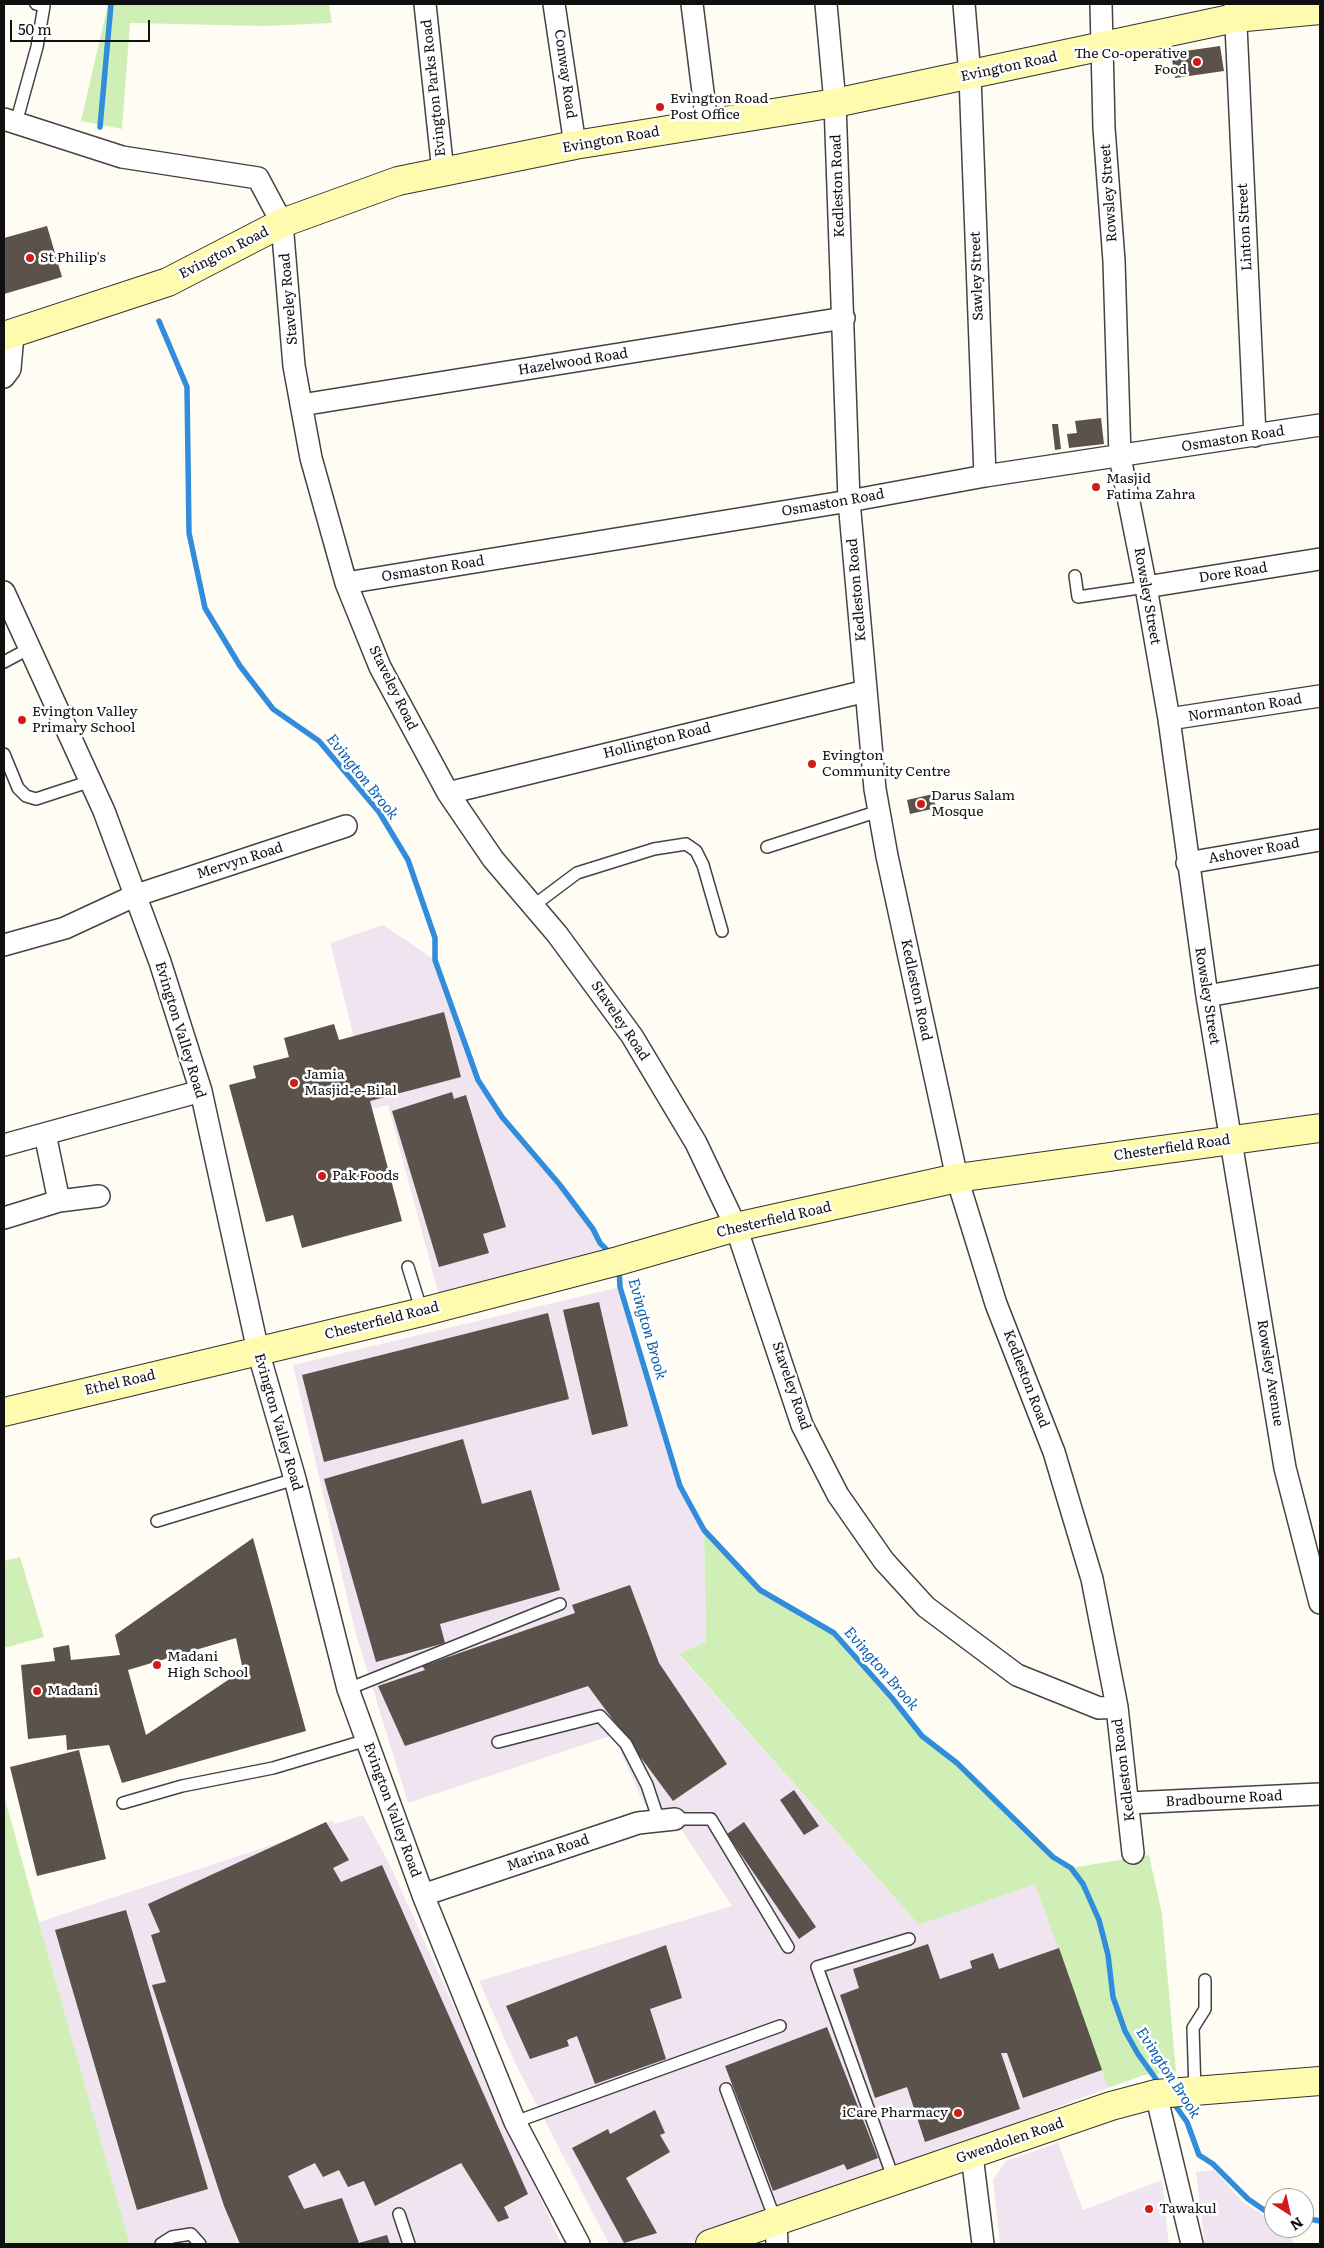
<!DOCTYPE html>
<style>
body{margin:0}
#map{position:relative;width:1324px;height:2248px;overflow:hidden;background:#fffdf3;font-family:Literata,serif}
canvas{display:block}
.frame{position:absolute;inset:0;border:5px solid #101010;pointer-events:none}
.north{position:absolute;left:1264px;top:2188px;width:50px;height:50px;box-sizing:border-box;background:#fff;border:1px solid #9f9f9f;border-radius:50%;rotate:145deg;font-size:14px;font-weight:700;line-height:20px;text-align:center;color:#101010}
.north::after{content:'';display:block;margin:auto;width:18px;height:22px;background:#d01c18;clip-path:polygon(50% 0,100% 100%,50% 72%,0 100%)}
.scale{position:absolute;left:10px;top:20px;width:140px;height:22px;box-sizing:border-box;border:2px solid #101010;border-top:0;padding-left:6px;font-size:15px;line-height:18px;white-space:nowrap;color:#101010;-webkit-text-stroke:4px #fff;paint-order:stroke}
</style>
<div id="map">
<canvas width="1324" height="2248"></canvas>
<div class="frame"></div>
<div class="north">N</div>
<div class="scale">50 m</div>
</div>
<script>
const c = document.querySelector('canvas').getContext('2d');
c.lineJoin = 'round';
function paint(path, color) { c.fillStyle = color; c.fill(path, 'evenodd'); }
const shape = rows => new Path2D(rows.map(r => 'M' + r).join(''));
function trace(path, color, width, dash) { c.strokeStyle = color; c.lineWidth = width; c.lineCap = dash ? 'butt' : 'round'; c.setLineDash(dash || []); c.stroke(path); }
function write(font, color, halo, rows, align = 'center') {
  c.font = font + ' Literata,serif'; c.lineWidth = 5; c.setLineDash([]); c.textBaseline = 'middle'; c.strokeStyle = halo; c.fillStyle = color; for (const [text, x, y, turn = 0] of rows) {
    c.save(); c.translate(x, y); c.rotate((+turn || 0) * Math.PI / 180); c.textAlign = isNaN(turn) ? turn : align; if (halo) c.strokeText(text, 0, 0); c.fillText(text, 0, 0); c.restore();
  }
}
const industrial = shape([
 [383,925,435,960,478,1080,502,1117,560,1185,593,1229,600,1243,601,1254,439,1296,388,1105,372,1109,330,943],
 [620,1287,680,1486,704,1530,706,1642,679,1655,919,1925,1035,1883,1108,2088,772,2215,684,2244,609,2244,516,2065,479,1981,732,1906,671,1814,644,1804,613,1735,408,1803,355,1631,293,1365],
 [363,1815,389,1863,561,2244,130,2244,39,1922,314,1831,331,1820,335,1824],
 [1058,2143,1083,2210,1162,2180,1169,2244,1000,2244,993,2180,1006,2161],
 [1214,2170,1243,2202,1274,2222,1274,2228,1291,2229,1293,2244,1205,2244,1196,2172]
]);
const green = shape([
 [108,4,329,4,332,23,264,26,130,23,122,129,81,121],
 [704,1530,760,1590,834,1633,892,1698,922,1736,957,1763,1053,1857,1071,1868,1149,1855,1162,1914,1176,2072,1144,2075,1108,2088,1035,1884,919,1925,679,1654,706,1642],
 [20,1557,44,1637,4,1648,4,1561],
 [4,1795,39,1922,130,2244,4,2244]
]);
const stream = shape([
 [100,127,111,4],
 [159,321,187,387,189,533,205,608,240,666,273,709,319,741,379,812,408,860,435,938,435,960,478,1080,502,1117,560,1185,593,1229,600,1243,612,1255],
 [619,1269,620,1287,680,1486,704,1530,760,1590,834,1633,892,1698,922,1736,957,1763,1053,1857,1071,1868,1083,1884,1099,1920,1108,1955,1113,1997,1125,2031,1138,2054,1161,2086],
 [1172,2101,1187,2122,1199,2155,1213,2164,1248,2199,1267,2212,1274,2213],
 [1304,2218,1320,2221]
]);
const building = shape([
 [1220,46,1224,71,1175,78,1171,53],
 [47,226,62,277,4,294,4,238],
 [1101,418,1104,444,1069,448,1067,434,1077,433,1075,421],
 [1052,424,1058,424,1061,449,1055,450],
 [933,794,936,808,910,814,907,800],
 [444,1012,461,1077,370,1101,402,1221,302,1248,293,1215,266,1222,229,1085,256,1078,253,1066,289,1057,284,1038,334,1024,339,1040],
 [452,1092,454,1099,466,1095,506,1227,483,1234,489,1253,439,1267,392,1111],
 [599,1302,628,1426,592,1435,563,1310],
 [548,1313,569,1399,324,1462,302,1375],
 [463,1439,482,1504,531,1490,560,1590,440,1624,445,1643,376,1662,324,1479],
 [253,1538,306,1731,122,1783,109,1745,67,1750,66,1735,28,1739,21,1665,55,1661,53,1648,69,1645,71,1660,120,1655,115,1635],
 [236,1638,243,1670,146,1735,128,1670],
 [630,1585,659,1663,727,1764,673,1801,588,1686,405,1746,378,1686,425,1670,422,1666,575,1613,572,1605],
 [79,1750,106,1859,37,1876,10,1767],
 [794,1790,819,1826,804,1835,780,1800],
 [326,1822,349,1860,333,1868,341,1882,382,1865,528,2194,504,2207,509,2218,498,2222,461,2163,375,2206,364,2181,348,2187,339,2170,323,2177,315,2163,288,2176,304,2209,342,2198,359,2243,387,2235,390,2244,240,2244,224,2206,152,1985,166,1982,151,1935,160,1932,148,1904],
 [744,1822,816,1927,799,1939,727,1834],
 [126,1910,208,2189,137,2210,55,1930],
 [928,1944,940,1979,972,1968,970,1961,993,1953,999,1969,1059,1948,1102,2070,1023,2098,1007,2053,1001,2053,1020,2109,925,2142,907,2087,875,2098,840,1995,859,1988,853,1969],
 [666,1945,682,1998,650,2009,666,2059,595,2084,577,2036,567,2040,569,2046,530,2059,506,2006],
 [827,2027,878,2158,847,2170,844,2164,773,2191,725,2066],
 [655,2110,665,2133,660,2135,670,2152,626,2178,657,2233,624,2243,572,2148,608,2129,610,2134]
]);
const path = shape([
 [141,5,141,4]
]);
const lane = shape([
 [16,123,37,47,44,6,36,4],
 [1075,576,1078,597,1146,587],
 [4,662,30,648],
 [4,754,18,788,26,796,36,799,91,781],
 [767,847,879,811],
 [533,906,577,873,654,849,686,844,696,851,703,865,722,931],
 [408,1267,422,1312],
 [157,1521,295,1479],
 [348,1689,560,1604],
 [498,1742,600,1716,626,1744,647,1785,659,1821],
 [123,1803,182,1786,273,1768,367,1740],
 [675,1819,711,1819,788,1947],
 [726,2089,776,2222],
 [1195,2091,1193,2028,1205,2009,1205,1980],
 [515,2122,780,2026],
 [894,2180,817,1967,909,1939],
 [399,2214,409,2244],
 [161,2244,172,2237,191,2234,200,2244]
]);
const street = shape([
 [425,4,443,172],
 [554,4,575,145],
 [692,4,707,124],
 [826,4,835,103,849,501,875,789,887,856,957,1178,996,1304,1054,1452,1092,1579,1117,1707,1133,1853],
 [964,4,970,76,985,476],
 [1101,4,1104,128,1114,261,1120,457,1146,587,1169,719,1207,996,1285,1468,1320,1603],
 [1235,4,1255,436],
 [4,119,122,157,258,178,282,223,294,366,311,458,346,583,380,667,448,793,493,859,557,934,632,1036,696,1143,736,1227,802,1425,838,1495,884,1561,926,1607,1017,1675,1099,1708,1117,1707],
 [4,377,10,369,13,334],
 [301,405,844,318],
 [346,583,849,501,985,476,1320,425],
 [1146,587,1320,559],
 [4,592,104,811,160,962,201,1091,258,1351,295,1479,348,1689,423,1895,515,2122,579,2244],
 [1169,719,1320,696],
 [448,793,866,691],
 [1187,863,1320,840],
 [4,945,65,928,134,896,346,826],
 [1207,996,1320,976],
 [45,1134,59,1201],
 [4,1145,201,1091],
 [4,1218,59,1201,99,1196],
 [1129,1803,1320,1794],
 [423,1895,638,1823,675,1819],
 [1156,2094,1192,2244],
 [972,2155,983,2244],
 [776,2222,777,2244]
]);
const secondary = shape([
 [4,336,168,282,282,223,398,181,575,145,835,103,1235,18,1320,10],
 [4,1412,422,1312,618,1261,736,1227,957,1178,1320,1128],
 [710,2244,1111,2106,1156,2094,1320,2081]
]);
const markers = [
 [1197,62,5,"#d01c18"],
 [660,107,5,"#d01c18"],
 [30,258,5,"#d01c18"],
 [1096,487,5,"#d01c18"],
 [22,720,5,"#d01c18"],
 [812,764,5,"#d01c18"],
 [921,804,5,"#d01c18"],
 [294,1083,5,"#d01c18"],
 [322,1176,5,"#d01c18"],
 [157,1665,5,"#d01c18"],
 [37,1691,5,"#d01c18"],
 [958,2113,5,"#d01c18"],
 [1149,2209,5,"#d01c18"]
];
const poiNames = [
 ["The Co-operative",1187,54,"right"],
 ["Food",1187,70,"right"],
 ["Evington Road",670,99],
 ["Post Office",670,115],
 ["St Philip's",40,258],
 ["Masjid",1106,479],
 ["Fatima Zahra",1106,495],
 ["Evington Valley",32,712],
 ["Primary School",32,728],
 ["Evington",822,756],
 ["Community Centre",822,772],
 ["Darus Salam",931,796],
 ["Mosque",931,812],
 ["Jamia",304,1075],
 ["Masjid-e-Bilal",304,1091],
 ["Pak Foods",332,1176],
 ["Madani",167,1657],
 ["High School",167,1673],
 ["Madani",47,1691],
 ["iCare Pharmacy",948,2113,"right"],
 ["Tawakul",1159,2209]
];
const streetNames = [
 ["Evington Road",1009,67,-12],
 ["Conway Road",565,74,82],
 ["Evington Parks Road",434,88,-96],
 ["Evington Road",611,140,-10],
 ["Kedleston Road",838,186,-92],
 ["Rowsley Street",1109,193,-94],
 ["Linton Street",1245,227,-93],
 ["Evington Road",224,253,-27],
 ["Sawley Street",977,276,-92],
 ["Staveley Road",289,299,-95],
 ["Hazelwood Road",573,362,-9],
 ["Osmaston Road",1233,439,-9],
 ["Osmaston Road",833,503,-10],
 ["Osmaston Road",433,569,-9],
 ["Dore Road",1233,573,-9],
 ["Kedleston Road",857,590,-95],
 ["Rowsley Street",1147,596,80],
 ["Staveley Road",393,688,64],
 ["Normanton Road",1245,708,-9],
 ["Hollington Road",657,741,-14],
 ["Ashover Road",1254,851,-10],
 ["Mervyn Road",240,861,-18],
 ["Kedleston Road",916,990,78],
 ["Rowsley Street",1207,996,81],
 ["Staveley Road",620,1021,56],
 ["Evington Valley Road",180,1030,73],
 ["Chesterfield Road",1172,1148,-8],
 ["Chesterfield Road",774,1220,-13],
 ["Chesterfield Road",382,1321,-14],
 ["Rowsley Avenue",1270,1373,81],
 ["Kedleston Road",1026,1379,69],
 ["Ethel Road",120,1383,-13],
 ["Staveley Road",791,1386,71],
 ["Evington Valley Road",278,1422,74],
 ["Kedleston Road",1124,1770,-97],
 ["Bradbourne Road",1224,1799,-3],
 ["Evington Valley Road",392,1810,70],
 ["Marina Road",548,1853,-19],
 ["Gwendolen Road",1010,2141,-19]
];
const waterNames = [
 ["Evington Brook",362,777,51],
 ["Evington Brook",647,1329,74],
 ["Evington Brook",881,1669,49],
 ["Evington Brook",1168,2073,57]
];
paint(industrial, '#efe4ef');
paint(green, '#d0efb7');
trace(stream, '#318cdb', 5.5);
paint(building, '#5a524b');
trace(lane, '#434343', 14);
trace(street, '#434343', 24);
trace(secondary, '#323232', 30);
trace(path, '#323232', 3, [5, 2.5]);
trace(lane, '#fff', 11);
trace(street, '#fff', 21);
trace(secondary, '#fffbae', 28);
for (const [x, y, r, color] of markers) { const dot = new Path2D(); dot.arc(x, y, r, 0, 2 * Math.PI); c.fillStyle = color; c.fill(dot); trace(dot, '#fff', 2); }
write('14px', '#101010', '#fff', poiNames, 'left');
write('14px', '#101010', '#fff', streetNames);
write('italic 15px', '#0b5db0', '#fff', waterNames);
</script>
